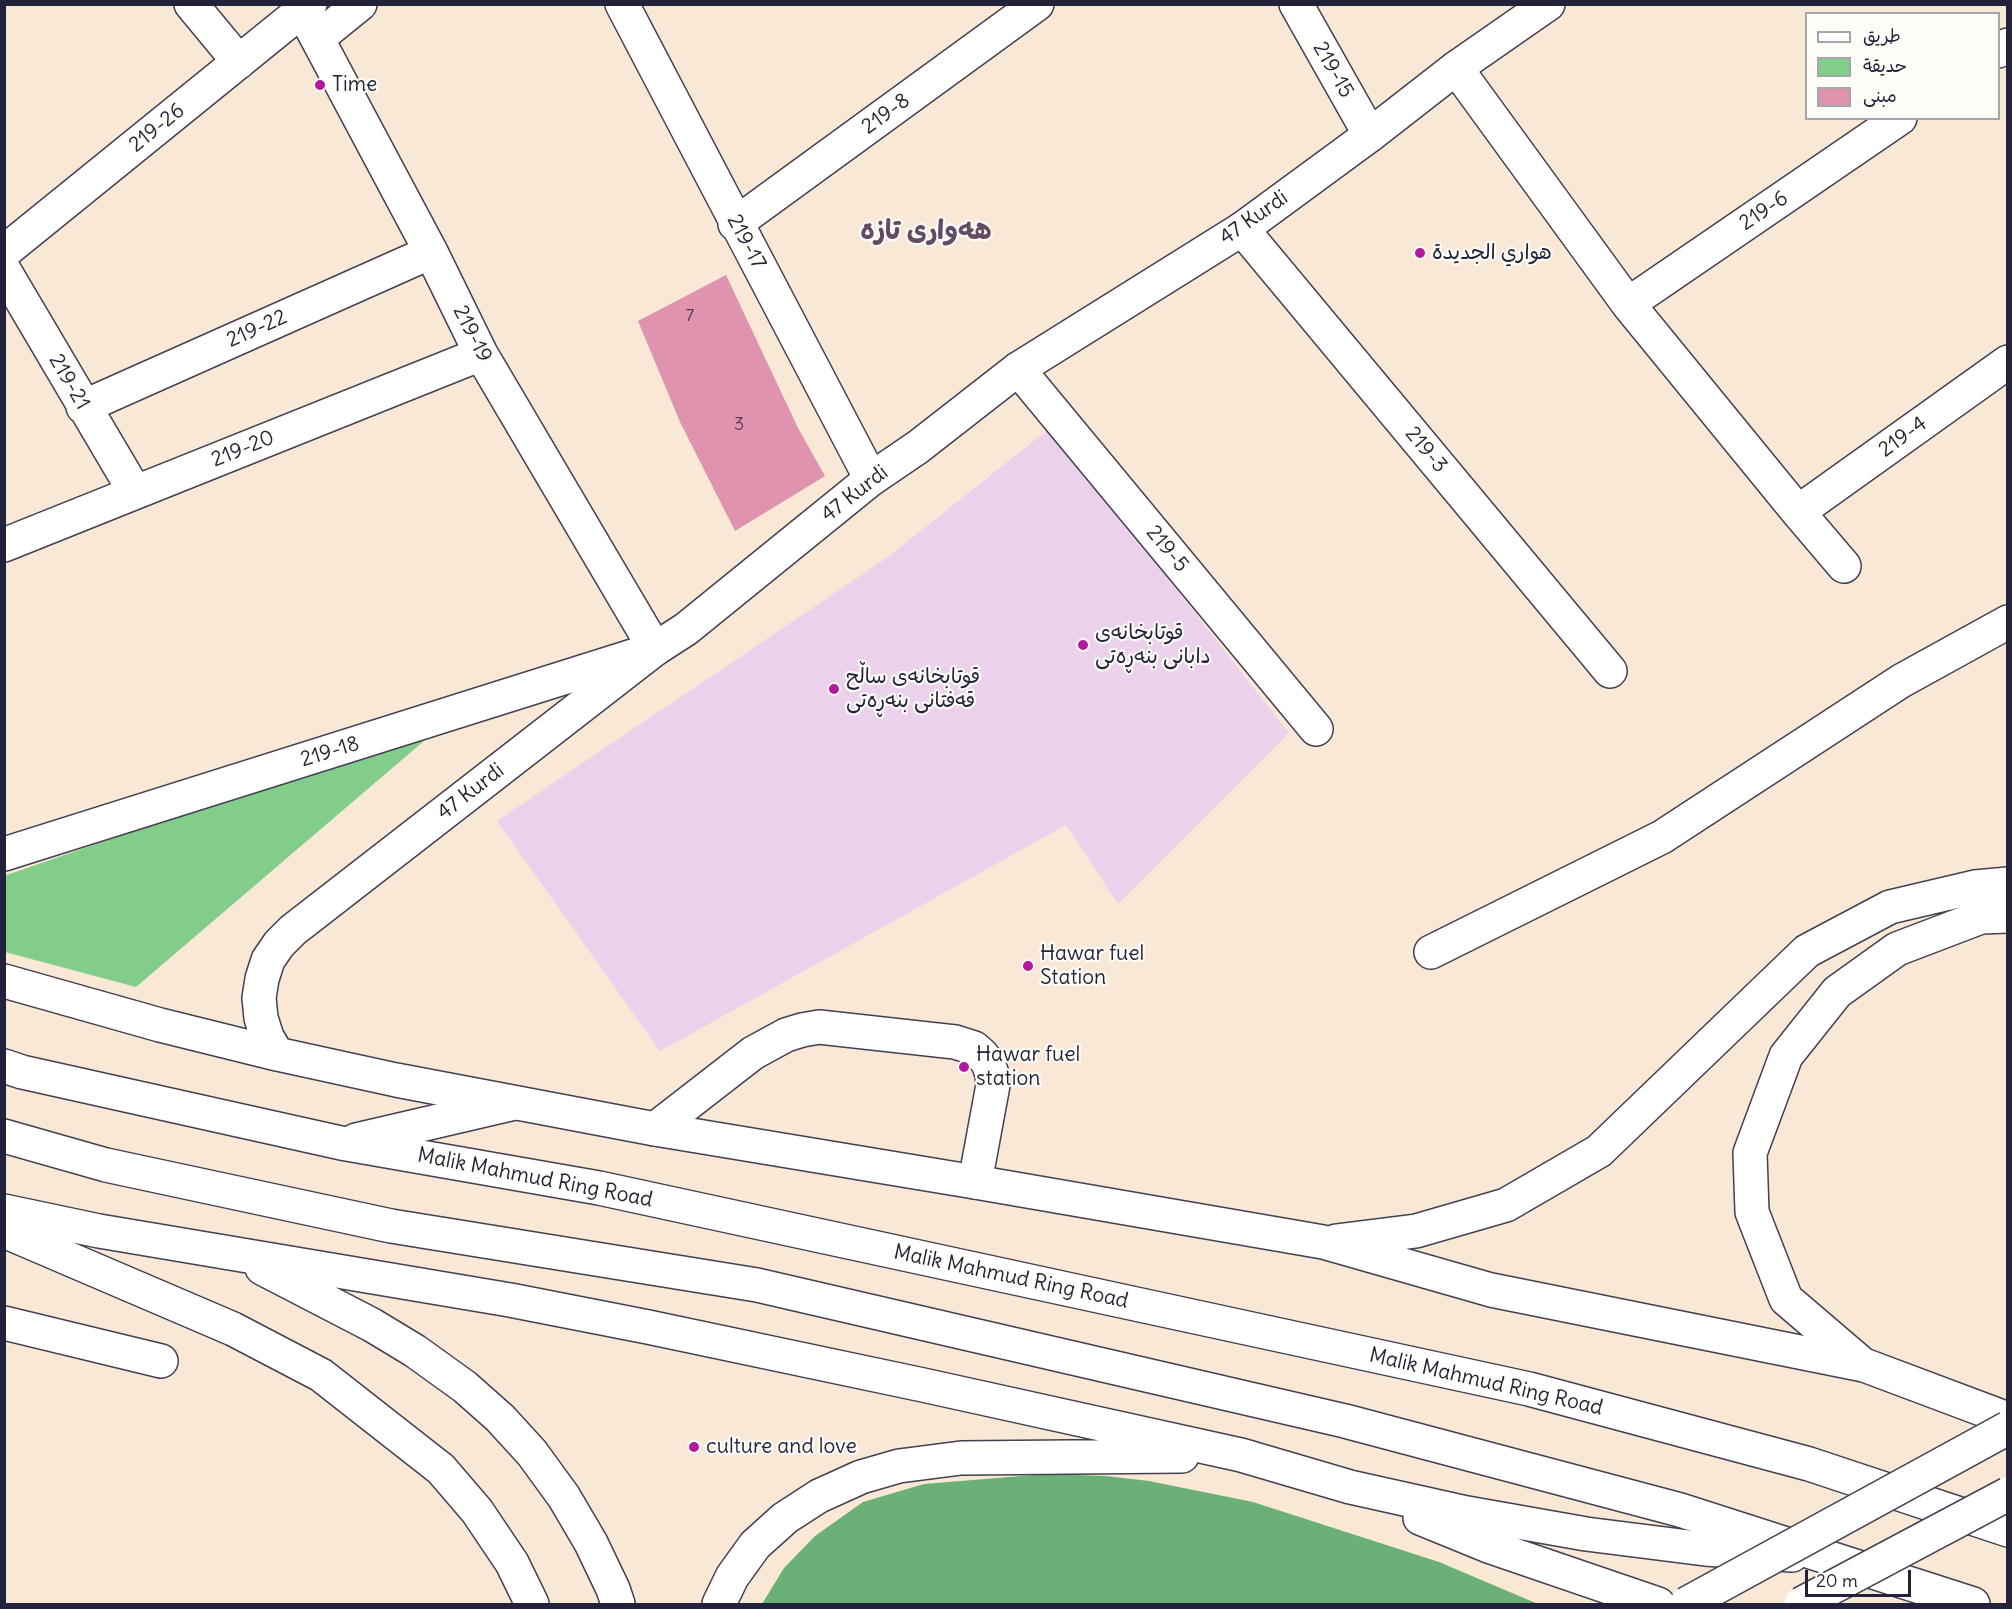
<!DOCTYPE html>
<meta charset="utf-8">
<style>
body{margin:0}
#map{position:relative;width:2012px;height:1609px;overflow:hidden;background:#f8e8d5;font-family:Delius,"Playpen Sans Arabic",sans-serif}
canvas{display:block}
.frame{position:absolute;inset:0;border:6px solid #22223b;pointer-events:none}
.legend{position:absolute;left:1805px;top:12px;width:195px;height:108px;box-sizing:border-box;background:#fdfcf7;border:2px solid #a5a5ac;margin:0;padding:8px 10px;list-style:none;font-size:18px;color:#22223b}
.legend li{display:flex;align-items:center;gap:12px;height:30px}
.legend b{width:30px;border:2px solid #a5a5ac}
.scale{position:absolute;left:1805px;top:1570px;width:106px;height:27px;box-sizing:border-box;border:3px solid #22223b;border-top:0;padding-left:8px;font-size:18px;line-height:21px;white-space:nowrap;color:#22223b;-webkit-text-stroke:4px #fdfcf7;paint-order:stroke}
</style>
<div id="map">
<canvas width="2012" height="1609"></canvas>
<div class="frame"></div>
<ul class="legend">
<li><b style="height:8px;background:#fff"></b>طريق</li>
<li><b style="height:16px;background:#83cd8b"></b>حديقة</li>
<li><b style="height:16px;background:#e093ae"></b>مبنى</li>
</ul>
<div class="scale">20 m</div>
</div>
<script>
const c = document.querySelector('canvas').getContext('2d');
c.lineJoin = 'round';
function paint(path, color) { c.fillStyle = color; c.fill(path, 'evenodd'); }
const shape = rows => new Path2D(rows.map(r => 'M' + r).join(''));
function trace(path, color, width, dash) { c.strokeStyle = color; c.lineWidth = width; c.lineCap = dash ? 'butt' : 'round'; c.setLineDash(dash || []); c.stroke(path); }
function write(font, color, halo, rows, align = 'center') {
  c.font = font + ' Delius,"Playpen Sans Arabic",sans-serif'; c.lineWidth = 4.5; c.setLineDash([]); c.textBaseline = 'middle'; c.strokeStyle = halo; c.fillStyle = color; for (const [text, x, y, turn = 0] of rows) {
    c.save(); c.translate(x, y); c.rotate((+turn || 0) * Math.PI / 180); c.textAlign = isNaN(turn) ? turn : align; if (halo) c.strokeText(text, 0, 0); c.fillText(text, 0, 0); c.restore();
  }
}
const built = shape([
 [1050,428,1289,733,1118,904,1066,825,660,1051,497,821,888,557]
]);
const green = shape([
 [445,723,136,987,5,952,4,876]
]);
const forest = shape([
 [1046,1474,1106,1476,1149,1481,1253,1502,1439,1562,1538,1604,762,1604,784,1568,815,1536,863,1502,924,1484]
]);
const building = shape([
 [726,275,798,428,825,476,735,531,680,422,638,321]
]);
const minor = shape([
 [191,4,239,62],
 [622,4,871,479],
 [1296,4,1370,135],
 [318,38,360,4],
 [1998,51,2008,45],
 [1456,68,1628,304,1798,512,1844,566],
 [735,224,1037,4],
 [1242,229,1610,671],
 [4,252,310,4],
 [4,270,135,492],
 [1628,304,1900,118],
 [1018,369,1316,729],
 [83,407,431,252],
 [1798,512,2008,362],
 [4,545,481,354],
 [4,854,655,649,481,354,431,252,302,10],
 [1431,952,1662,837,1901,681,2008,622],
 [655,1129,753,1053,786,1035,802,1030,819,1027,955,1042,974,1048,982,1055,988,1063,992,1074,993,1085,975,1182],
 [4,1323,161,1361]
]);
const major = shape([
 [4,981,160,1025,277,1054,396,1080,655,1129,975,1182,1323,1242,1491,1290,1864,1365,2008,1419],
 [277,1054,267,1037,261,1018,259,998,262,979,268,960,279,944,293,930,655,649,686,629,871,479,918,447,1018,369,1242,229,1370,135,1456,68,1548,4],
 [4,1211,99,1231,510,1300,648,1327,923,1385,1241,1455,1350,1487,1467,1513,1586,1534,1705,1549,1792,1555],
 [4,1231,233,1329,321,1375,441,1469,477,1511,512,1563,532,1604],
 [1336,1241,1416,1231,1506,1205,1599,1151,1807,951,1890,907,1975,887,2008,884],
 [262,1268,372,1325,415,1351,465,1387,500,1418,532,1453,564,1497,591,1543,613,1589,618,1604],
 [1862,1364,1786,1299,1752,1212,1750,1153,1786,1056,1837,992,1897,949,1981,917,2008,916],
 [1420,1518,1491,1547,1658,1604],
 [719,1604,732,1577,755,1545,785,1518,819,1496,861,1477,899,1466,961,1458,1182,1456]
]);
const highway = shape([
 [4,1066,22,1072,341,1143,599,1188,1529,1389,1809,1464,2008,1530],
 [4,1136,106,1165,391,1226,757,1285,1345,1421,1680,1510,1973,1604],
 [356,1140,515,1103]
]);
const majorBridge = shape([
 [1686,1604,2008,1428],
 [1801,1604,2008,1494]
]);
const markers = [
 [320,85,6,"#b5179e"],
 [1420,253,6,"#b5179e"],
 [1083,645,6,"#b5179e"],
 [834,689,6,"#b5179e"],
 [1028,966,6,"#b5179e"],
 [964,1067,6,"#b5179e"],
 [694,1447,6,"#b5179e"]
];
const numberNames = [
 ["7",690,316],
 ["3",739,425]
];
const streetNames = [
 ["219-15",1333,70,60],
 ["219-8",886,114,-36],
 ["219-26",157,128,-39],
 ["219-6",1764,211,-34],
 ["47 Kurdi",1254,218,-35],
 ["219-17",746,242,62],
 ["219-22",257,329,-24],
 ["219-19",472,334,63],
 ["219-21",69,382,60],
 ["219-4",1903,437,-36],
 ["219-20",243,449,-22],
 ["219-3",1426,450,50],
 ["47 Kurdi",855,494,-38],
 ["219-5",1167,549,50],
 ["219-18",330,752,-17],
 ["47 Kurdi",471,792,-38],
 ["Malik Mahmud Ring Road",535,1178,11],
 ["Malik Mahmud Ring Road",1011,1277,12],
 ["Malik Mahmud Ring Road",1486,1382,13]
];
const poiNames = [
 ["Time",332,85],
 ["هواري الجديدة",1432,253],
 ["قوتابخانەی",1095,633],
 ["دابانی بنەڕەتی",1095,657],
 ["قوتابخانەی ساڵح",846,677],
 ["قەفتانی بنەڕەتی",846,701],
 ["Hawar fuel",1040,954],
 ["Station",1040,978],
 ["Hawar fuel",976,1055],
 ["station",976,1079],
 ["culture and love",706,1447]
];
const districtNames = [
 ["هەواری تازە",926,231]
];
paint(built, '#ebd1eb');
paint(green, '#83cd8b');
paint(forest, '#6ab077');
paint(building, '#e093ae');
trace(minor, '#424052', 36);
trace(major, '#424052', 36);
trace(highway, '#424052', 36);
trace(minor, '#fff', 33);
trace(major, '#fff', 33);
trace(highway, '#fff', 33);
trace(majorBridge, '#424052', 36, []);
trace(majorBridge, '#fff', 33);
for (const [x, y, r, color] of markers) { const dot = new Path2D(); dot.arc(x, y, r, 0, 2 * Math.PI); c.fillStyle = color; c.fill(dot); trace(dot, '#fdfcf7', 2); }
write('18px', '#523e58', null, numberNames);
write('21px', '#22223b', '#fdfcf7', streetNames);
write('21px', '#22223b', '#fdfcf7', poiNames, 'left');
write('bold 27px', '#644a63', '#fdfcf7', districtNames);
</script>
